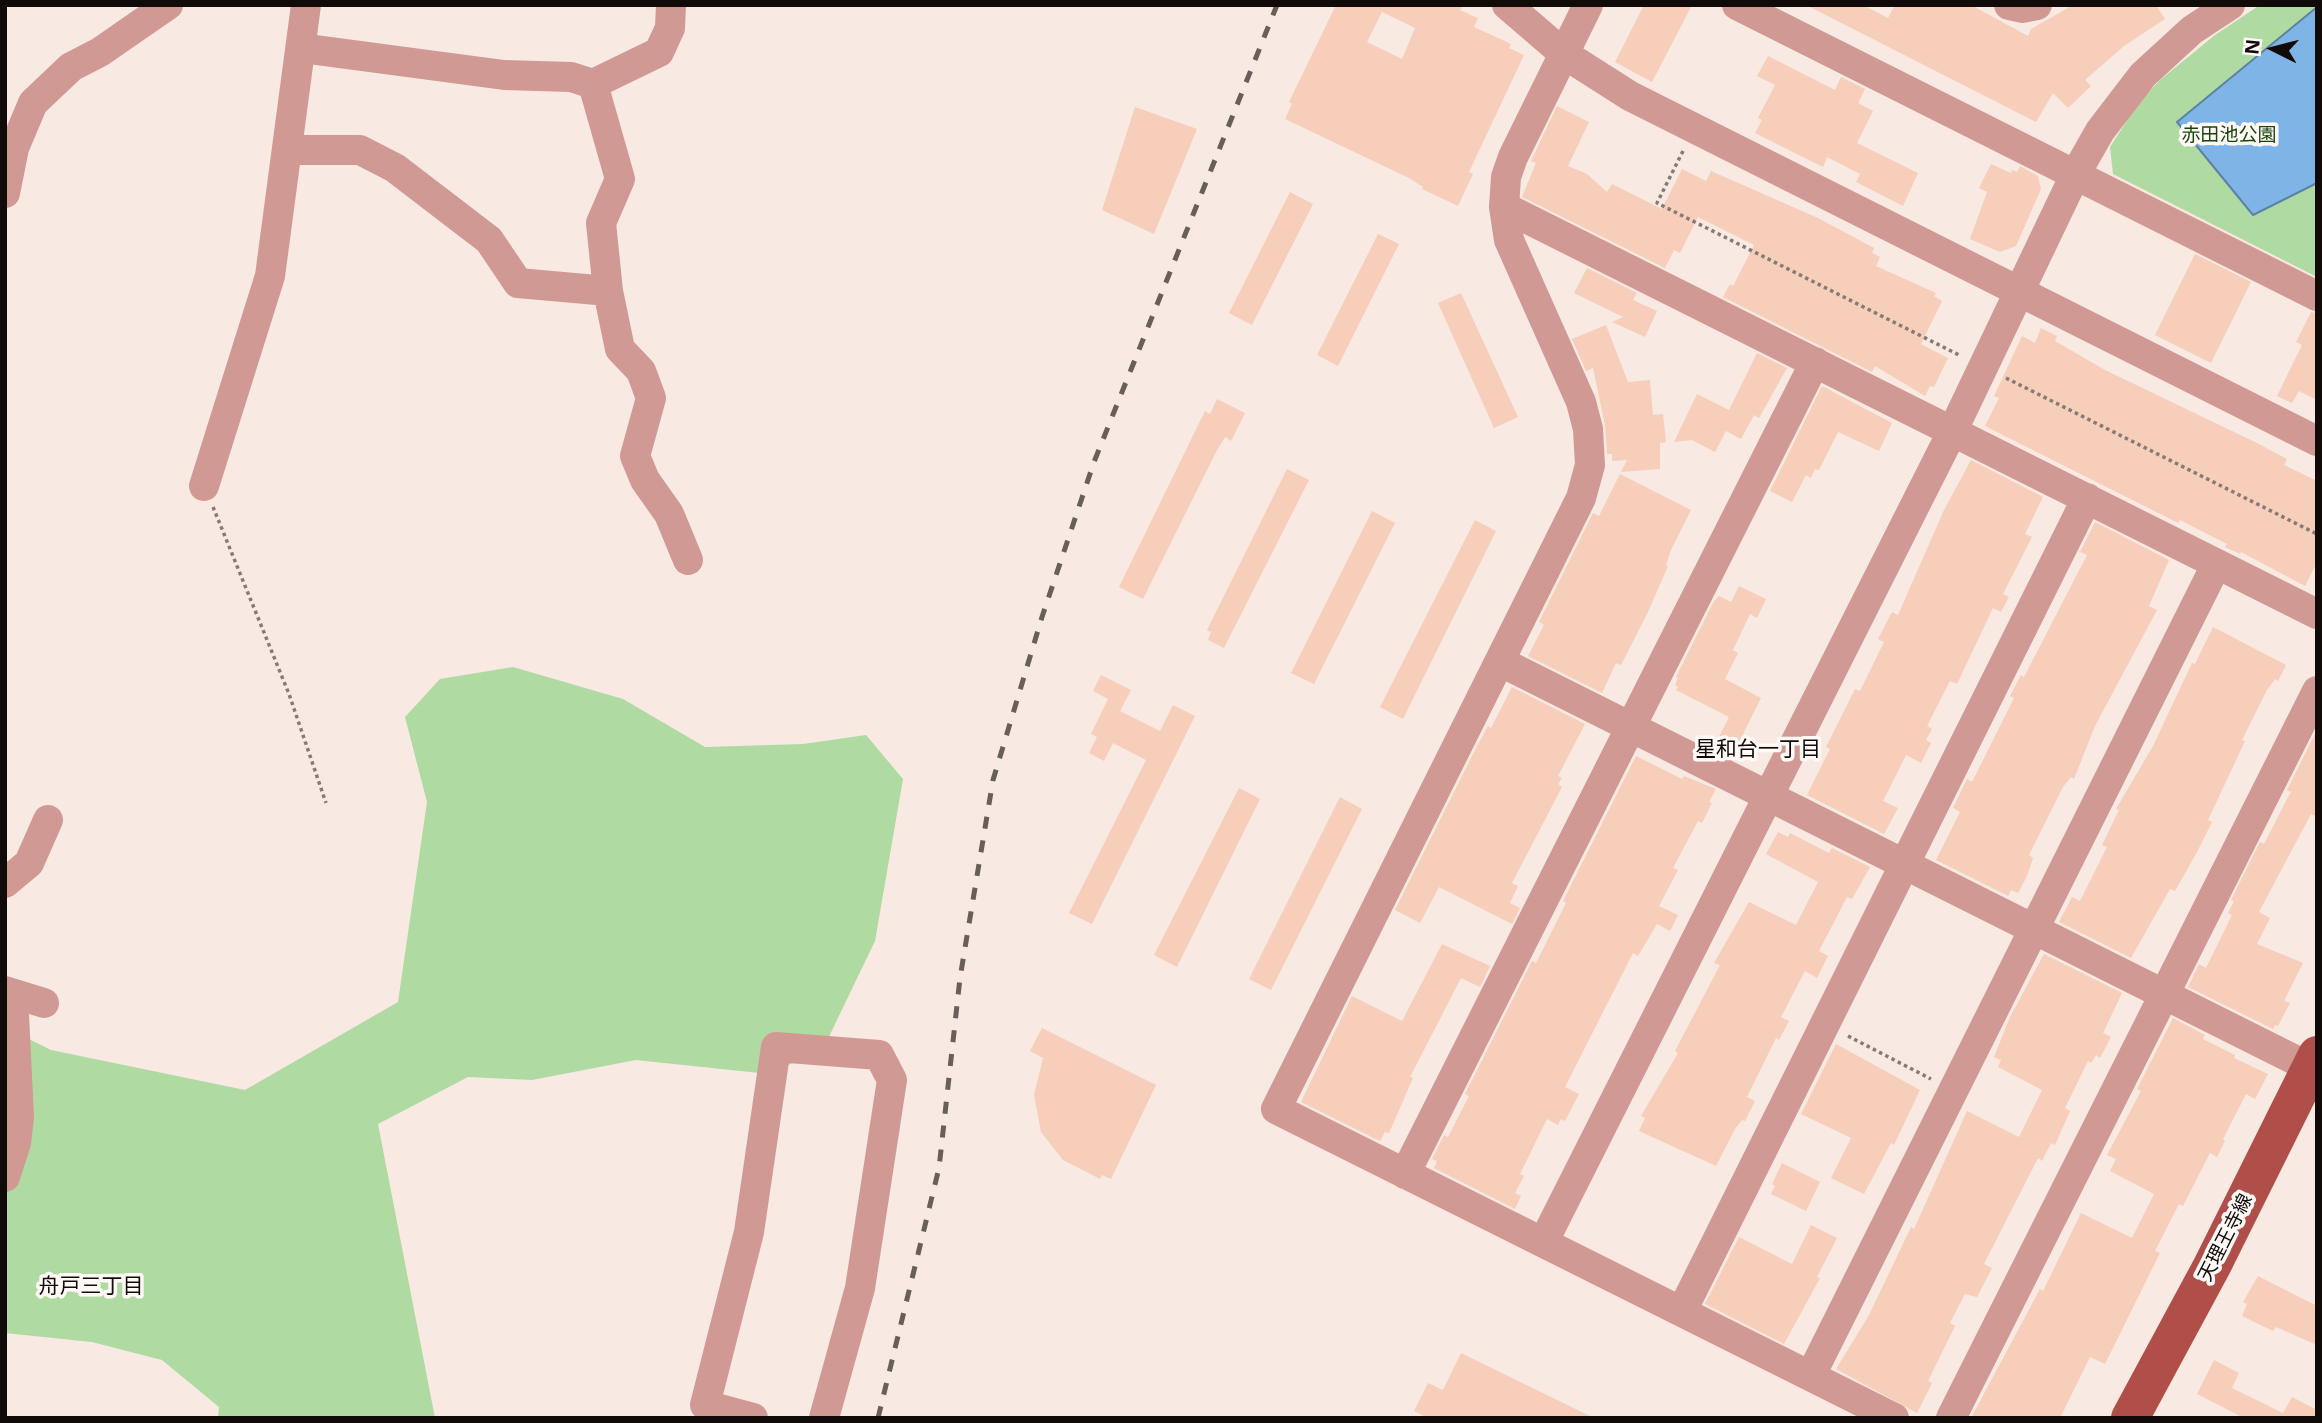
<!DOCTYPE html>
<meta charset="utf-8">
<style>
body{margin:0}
#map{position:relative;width:2322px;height:1423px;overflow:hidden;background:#f8e9e2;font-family:"Noto Sans",sans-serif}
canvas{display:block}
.frame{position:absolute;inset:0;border:7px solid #100b09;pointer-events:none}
.north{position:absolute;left:2238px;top:14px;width:70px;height:70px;-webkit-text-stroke:5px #fef9f6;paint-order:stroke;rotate:276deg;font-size:19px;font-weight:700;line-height:28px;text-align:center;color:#100b09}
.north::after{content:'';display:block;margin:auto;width:24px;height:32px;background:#100b09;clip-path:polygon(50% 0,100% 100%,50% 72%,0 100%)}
</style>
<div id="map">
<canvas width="2322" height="1423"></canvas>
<div class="frame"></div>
<div class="north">N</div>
</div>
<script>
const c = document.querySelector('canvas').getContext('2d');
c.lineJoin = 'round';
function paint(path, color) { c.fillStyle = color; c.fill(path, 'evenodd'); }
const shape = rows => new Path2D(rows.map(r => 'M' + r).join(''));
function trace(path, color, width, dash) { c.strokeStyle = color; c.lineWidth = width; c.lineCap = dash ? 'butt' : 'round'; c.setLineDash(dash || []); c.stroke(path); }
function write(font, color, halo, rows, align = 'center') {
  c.font = font + ' "Noto Sans","Noto Sans JP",sans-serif'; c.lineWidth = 7; c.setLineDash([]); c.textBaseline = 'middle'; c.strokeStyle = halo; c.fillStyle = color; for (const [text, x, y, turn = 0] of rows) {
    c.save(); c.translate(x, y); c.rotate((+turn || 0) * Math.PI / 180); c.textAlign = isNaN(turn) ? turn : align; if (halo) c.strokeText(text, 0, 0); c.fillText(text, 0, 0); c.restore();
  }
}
const green = shape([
 [2260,5,2317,5,2317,277,2113,174,2110,147,2137,105,2160,80,2215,35],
 [513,667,623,699,705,747,803,744,866,735,903,779,875,941,823,1049,769,1074,636,1060,532,1080,468,1077,378,1124,435,1418,218,1418,219,1407,162,1360,92,1342,5,1333,5,1027,51,1050,245,1090,398,1002,427,802,405,717,440,679]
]);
const water = shape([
 [2317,7,2317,183,2253,215,2177,122,2317,7]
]);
const building = shape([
 [1336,5,1463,5,1460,10,1478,18,1474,27,1511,44,1509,48,1524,55,1469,172,1473,174,1458,206,1422,189,1423,187,1409,178,1285,119,1292,104,1289,102],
 [1382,12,1415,28,1402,59,1367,42],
 [1644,5,1692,5,1652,82,1615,62],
 [1806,5,1863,5,1888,18,1895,5,1971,5,2028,36,2031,29,2073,5,2156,5,2165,19,2124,46,2085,80,2091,86,2068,108,2053,93,2036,122],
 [1768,56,1835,90,1841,77,1865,89,1858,103,1873,111,1857,143,1918,173,1903,206,1856,182,1860,174,1827,157,1823,167,1755,133,1762,120,1758,118,1775,85,1757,76],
 [1557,106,1589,122,1568,166,1587,174,1607,192,1612,184,1662,209,1682,169,1706,181,1711,171,1818,218,1874,248,1872,253,1880,257,1876,266,1936,293,1934,296,1942,301,1921,344,1948,358,1934,387,1930,386,1925,396,1875,366,1872,372,1723,297,1730,284,1733,286,1754,245,1698,217,1680,253,1674,250,1665,268,1522,197,1536,163,1531,161],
 [1135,107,1197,129,1154,234,1102,210],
 [1991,164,2011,173,2012,170,2017,172,2020,166,2038,176,2041,189,2016,246,2000,252,1970,239,1987,192,1979,188],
 [1290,192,1313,204,1252,325,1229,313],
 [1378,234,1399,244,1338,366,1317,355],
 [2195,254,2251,282,2211,363,2155,335],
 [1587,268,1637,293,1633,300,1657,311,1645,337,1612,322,1623,317,1574,293],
 [1461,293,1518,417,1494,428,1438,303],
 [2311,312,2317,313,2317,400,2299,391,2292,403,2277,396,2302,345,2296,342],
 [1606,325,1628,382,1650,380,1653,415,1663,414,1666,442,1660,443,1660,469,1621,472,1627,460,1612,461,1612,454,1607,454,1605,425,1593,368,1586,371,1572,339],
 [2041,328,2057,336,2055,341,2105,370,2257,443,2287,459,2284,465,2317,481,2317,562,2305,586,2241,552,2240,554,2225,547,2227,544,2180,520,2178,523,1985,426,1999,398,1994,396,2022,336,2035,343],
 [1757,353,1787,368,1759,418,1754,415,1741,439,1726,431,1715,452,1692,440,1674,442,1697,394,1729,410],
 [1822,386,1892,423,1879,451,1838,432,1819,470,1815,469,1811,478,1806,475,1792,502,1770,491],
 [1217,399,1245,413,1231,441,1225,437,1216,452,1143,599,1119,587,1205,411,1210,414],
 [1971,460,2043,497,2025,534,2032,537,2003,594,2009,597,2001,612,1993,608,1957,684,1950,681,1927,726,1932,729,1926,740,1931,743,1921,763,1906,755,1883,801,1898,808,1884,834,1807,795,1830,749,1826,747,1855,689,1860,691,1884,642,1878,639,1892,612,1898,615,1944,510],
 [1287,469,1309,480,1224,648,1208,640,1211,632,1207,630],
 [1620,474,1691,510,1671,550,1666,565,1668,566,1648,612,1621,665,1616,663,1602,693,1528,656,1544,625,1539,622,1593,513,1599,516],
 [1372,511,1395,523,1314,684,1291,673],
 [1475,520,1496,531,1403,719,1380,707],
 [2095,522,2169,560,2149,606,2157,610,2095,726,2074,779,2071,777,2063,787,2029,855,2033,858,2027,876,2018,893,2011,890,2008,896,1936,860,1960,812,1953,808,1967,779,1972,782,2014,698,2010,696,2021,675,2024,677,2087,555,2080,552],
 [1739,586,1766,599,1757,618,1750,614,1733,650,1738,653,1725,679,1761,698,1743,734,1748,737,1734,759,1713,749,1729,717,1676,690,1678,687,1675,685,1678,678,1676,677,1714,601,1719,596,1731,602],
 [2213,627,2286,665,2278,681,2275,679,2267,690,2242,740,2245,741,2208,820,2212,822,2197,852,2175,891,2170,889,2131,958,2059,922,2072,897,2080,901,2107,847,2102,845,2119,810,2116,809,2153,746,2192,663,2195,664],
 [1101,675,1131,690,1120,711,1160,731,1173,705,1195,716,1092,924,1069,913,1146,760,1113,743,1104,761,1089,753,1097,737,1091,734,1108,699,1093,691],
 [1512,687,1585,724,1558,776,1562,778,1558,784,1562,787,1512,883,1518,886,1510,903,1520,908,1512,924,1439,887,1420,923,1395,910,1475,750,1488,726,1491,728],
 [2317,730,2317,817,2311,814,2259,912,2270,918,2257,944,2303,963,2284,1001,2290,1003,2278,1026,2275,1025,2273,1029,2188,987,2199,964,2206,968,2232,915,2228,913,2234,901,2231,900,2260,842,2264,844,2286,801,2291,792,2287,790],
 [1636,756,1682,779,1684,776,1716,789,1709,802,1712,803,1702,823,1698,821,1673,868,1678,870,1659,906,1678,915,1670,931,1657,924,1638,956,1633,953,1565,1087,1579,1094,1565,1121,1561,1119,1558,1125,1547,1119,1520,1174,1524,1176,1515,1193,1521,1196,1515,1209,1434,1168,1437,1161,1432,1159,1444,1135,1448,1137,1469,1096,1465,1094,1532,961,1536,963,1566,903,1563,901],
 [1239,788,1260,799,1177,967,1154,955],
 [1340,797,1362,809,1271,990,1249,979],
 [1778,832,1788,837,1790,833,1829,853,1832,848,1870,867,1852,899,1847,897,1819,951,1828,956,1817,978,1805,971,1781,1017,1789,1021,1779,1040,1776,1038,1747,1097,1755,1101,1745,1121,1742,1120,1735,1129,1716,1166,1639,1131,1645,1118,1641,1116,1678,1053,1675,1051,1720,965,1714,963,1749,902,1796,925,1818,882,1766,854],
 [1442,944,1490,966,1480,987,1461,978,1410,1077,1413,1078,1389,1133,1385,1132,1380,1141,1301,1102,1352,996,1402,1021],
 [2044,954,2122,993,2103,1033,2111,1037,2100,1058,2096,1055,2091,1063,2088,1061,2065,1108,2070,1111,2055,1145,2051,1143,2042,1161,2038,1158,1984,1264,1992,1268,1977,1297,1965,1294,1950,1323,1955,1326,1928,1381,1932,1383,1917,1413,1836,1369,1869,1315,1911,1227,1914,1229,1967,1111,2019,1137,2042,1090,1998,1067,2001,1060,1994,1057,2010,1017],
 [2173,1018,2205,1035,2203,1039,2235,1055,2234,1058,2268,1074,2255,1099,2246,1094,2223,1139,2225,1141,2217,1157,2210,1153,2183,1206,2179,1204,2155,1251,2160,1253,2105,1364,2090,1357,2060,1418,1971,1418,2040,1289,2043,1291,2081,1213,2132,1238,2154,1194,2110,1171,2116,1159,2107,1155,2141,1091,2137,1089],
 [1042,1028,1156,1085,1111,1179,1102,1175,1100,1179,1063,1160,1041,1132,1034,1095,1043,1058,1030,1051],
 [1836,1044,1920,1090,1894,1145,1891,1143,1864,1194,1831,1178,1851,1138,1801,1114],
 [1782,1163,1820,1182,1806,1211,1771,1194,1775,1186,1772,1184],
 [1811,1225,1837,1238,1817,1277,1820,1278,1784,1344,1705,1304,1739,1237,1792,1264],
 [2258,1276,2317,1306,2317,1345,2276,1327,2273,1331,2242,1316,2247,1304,2243,1302],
 [1461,1353,1594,1418,1428,1418,1414,1411,1428,1383,1443,1390],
 [2214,1360,2239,1373,2232,1388,2283,1413,2292,1397,2317,1410,2317,1418,2244,1418,2197,1394]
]);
const path = shape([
 [1683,151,1657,203,1961,356],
 [2006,378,2317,534],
 [213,507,289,694,326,803],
 [1848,1036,1931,1079]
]);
const minor = shape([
 [671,5,670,28,659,52,593,84,620,179,601,223,608,291,620,349,641,371,651,398,635,456,645,480,669,514,688,560],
 [1507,5,1564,54,1630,96,2317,441],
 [1588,5,1513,157,1506,177,1504,207,1509,240,1581,402,1588,429,1590,465,1581,498,1276,1109,1894,1418],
 [1737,5,2317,296],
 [2009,5,2022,8,2037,5],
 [301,48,504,75,571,77,593,84],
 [287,150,360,150,395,168,489,240,518,283,608,291],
 [5,193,14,148,33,103,71,67,100,52,168,5],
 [1504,207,2317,614],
 [204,486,270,276,306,5],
 [1501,662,2317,1071],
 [5,883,29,863,48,820],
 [5,991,44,1003],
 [1405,1174,1815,362],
 [5,1177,16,1143,19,1117,13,994],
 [1544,1241,1953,430,2075,175,2100,131,2143,75,2192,30,2230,5],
 [1682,1311,2087,498],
 [1811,1375,2216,565],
 [753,1418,705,1405,749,1232,776,1047,879,1055,892,1080,860,1288,824,1418],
 [1951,1418,2317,691]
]);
const major = shape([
 [2130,1418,2212,1266,2317,1055]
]);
const rail = shape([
 [878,1418,939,1168,960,978,993,780,1042,617,1094,462,1277,5]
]);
const parkNames = [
 ["赤田池公園",2229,136]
];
const streetNames = [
 ["天理王寺線",2226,1238,-63]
];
const neighbourhoodNames = [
 ["星和台一丁目",1758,750],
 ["舟戸三丁目",91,1287]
];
paint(green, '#afdaa2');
paint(water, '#7fb5e6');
trace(water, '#5e82a4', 2);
paint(building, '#f6ceb9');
trace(path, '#857b76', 3.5, [3.5, 3.5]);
trace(minor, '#d19994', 30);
trace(major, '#b04f4a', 38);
trace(rail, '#685f5b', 5, [12, 12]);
write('19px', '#1b440a', '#fef9f6', parkNames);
write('19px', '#100b09', '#fef9f6', streetNames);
write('21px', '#100b09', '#fef9f6', neighbourhoodNames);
</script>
